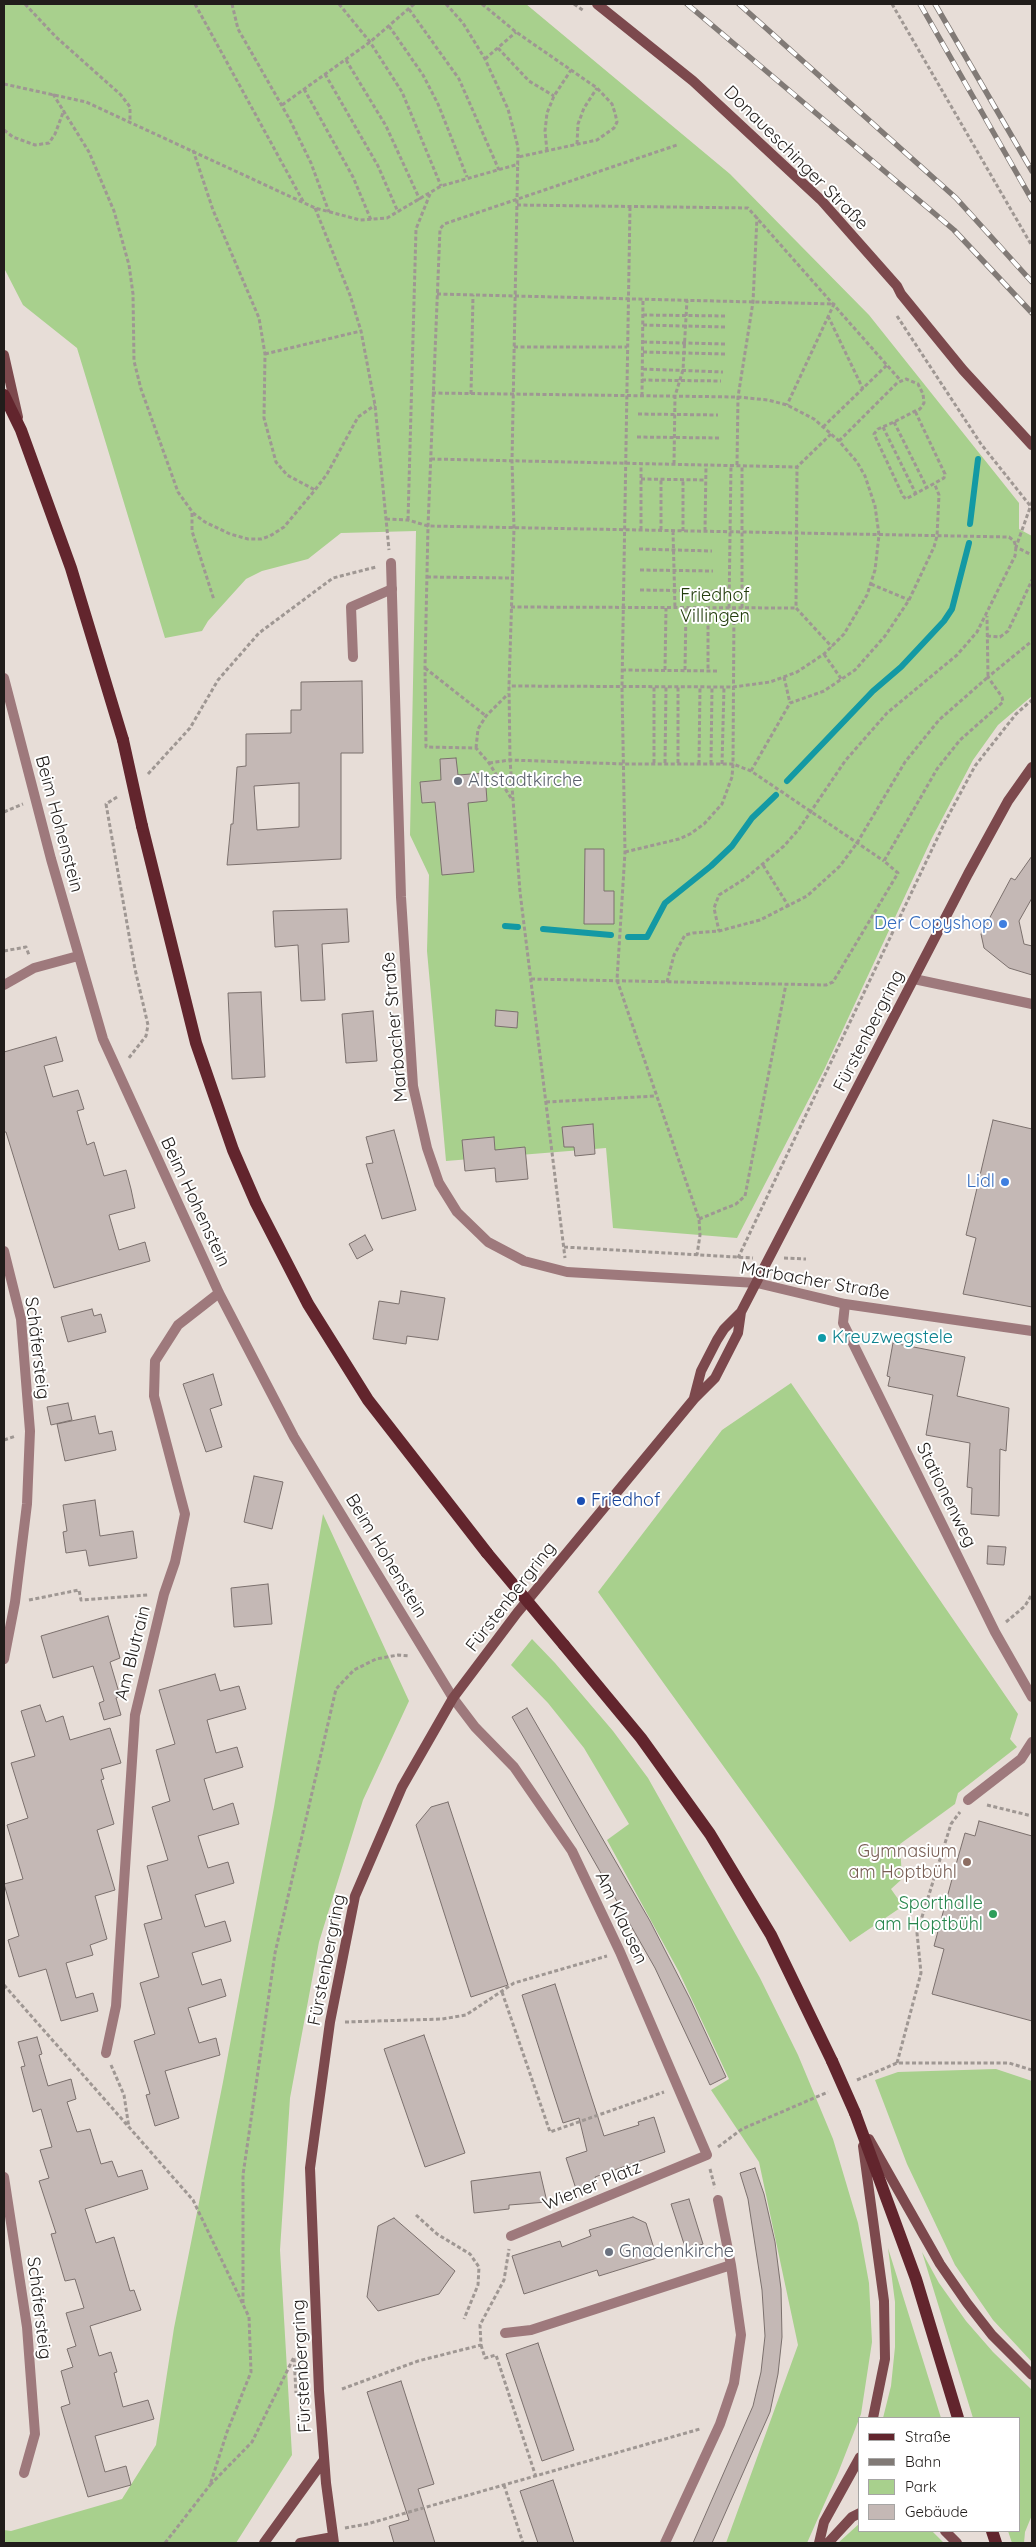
<!DOCTYPE html>
<meta charset="utf-8">
<style>
body{margin:0}
#map{position:relative;width:1036px;height:2547px;overflow:hidden;background:#e7ddd7;font-family:Quicksand,sans-serif}
canvas{display:block}
.frame{position:absolute;inset:0;border:5px solid #211d1b;pointer-events:none}
.legend{position:absolute;left:858px;top:2417px;width:162px;height:115px;box-sizing:border-box;background:#fff;border:1px solid #a6a5a4;margin:0;padding:6px 9px;list-style:none;font-size:15px;color:#211d1b}
.legend li{display:flex;align-items:center;gap:10px;height:25px}
.legend b{width:25px;border:1px solid #a6a5a4}
</style>
<div id="map">
<canvas width="1036" height="2547"></canvas>
<div class="frame"></div>
<ul class="legend">
<li><b style="height:6px;background:#62252d"></b>Straße</li>
<li><b style="height:6px;background:#817a76"></b>Bahn</li>
<li><b style="height:14px;background:#a8d08d"></b>Park</li>
<li><b style="height:14px;background:#c4b8b5"></b>Gebäude</li>
</ul>
</div>
<script>
const c = document.querySelector('canvas').getContext('2d');
c.lineJoin = 'round';
function paint(path, color) { c.fillStyle = color; c.fill(path, 'evenodd'); }
const shape = rows => new Path2D(rows.map(r => 'M' + r).join(''));
function trace(path, color, width, dash) { c.strokeStyle = color; c.lineWidth = width; c.lineCap = dash ? 'butt' : 'round'; c.setLineDash(dash || []); c.stroke(path); }
function write(font, color, halo, rows, align = 'center') {
  c.font = font + ' Quicksand,sans-serif'; c.lineWidth = 4; c.setLineDash([]); c.textBaseline = 'middle'; c.strokeStyle = halo; c.fillStyle = color; for (const [text, x, y, turn = 0] of rows) {
    c.save(); c.translate(x, y); c.rotate((+turn || 0) * Math.PI / 180); c.textAlign = isNaN(turn) ? turn : align; if (halo) c.strokeText(text, 0, 0); c.fillText(text, 0, 0); c.restore();
  }
}
const green = shape([
 [4,4,526,4,730,174,869,315,1019,503,1019,529,1032,536,1032,696,998,725,973,760,932,838,824,1070,737,1238,613,1228,606,1148,446,1161,427,951,429,875,410,835,416,531,341,533,308,559,262,571,246,579,208,621,202,631,165,638,77,348,23,305,4,268],
 [791,1383,1018,1714,1010,1739,1017,1747,958,1793,955,1804,900,1844,902,1879,891,1889,903,1906,850,1942,598,1592,722,1430],
 [323,1514,409,1701,363,1800,319,1942,290,2098,280,2250,292,2455,236,2543,4,2543,4,2530,11,2531,122,2499,156,2445,174,2328,223,2082,274,1807],
 [532,1639,555,1663,613,1731,648,1778,760,1978,798,2055,833,2139,858,2223,869,2283,872,2342,861,2414,838,2473,807,2543,726,2543,798,2345,759,2162,711,2090,729,2079,679,1972,607,1840,629,1824,584,1748,548,1703,511,1665],
 [996,2069,1032,2081,1032,2362,993,2320,955,2265,907,2164,875,2080,898,2072],
 [888,2248,941,2418,883,2418,891,2386,895,2347,895,2302],
 [922,2252,939,2283,966,2321,993,2352,1032,2390,1032,2515,1025,2532,1024,2543,1012,2543,1008,2531,1020,2531,1020,2418,973,2418],
 [860,2523,860,2531,932,2531,944,2543,838,2543]
]);
const stream = shape([
 [970,524,978,459],
 [787,781,873,691,901,667,944,621,952,609,969,543],
 [505,926,518,927],
 [543,929,611,935],
 [628,937,647,937,665,903,711,866,732,846,752,818,776,795]
]);
const building = shape([
 [362,681,363,753,341,753,341,859,227,865,231,824,233,824,237,767,246,766,246,734,291,733,291,710,301,710,301,682,362,681],
 [299,783,299,827,257,830,254,786,299,783],
 [456,758,458,775,485,773,487,801,468,803,474,872,442,875,435,802,422,803,420,782,441,780,440,759,456,758],
 [585,849,604,849,604,891,614,891,614,924,584,924,585,849],
 [1032,856,1032,898,1019,921,1024,944,1032,946,1032,975,1009,968,984,948,981,934,1011,878,1015,880,1032,856],
 [347,909,349,942,322,944,325,1000,301,1001,298,945,275,947,273,911,347,909],
 [261,992,265,1077,232,1079,228,993,261,992],
 [496,1010,518,1012,517,1028,495,1026,496,1010],
 [373,1011,377,1061,346,1063,342,1014,373,1011],
 [56,1037,63,1061,44,1066,53,1097,78,1090,84,1109,77,1111,87,1145,94,1142,104,1176,126,1170,131,1189,135,1208,109,1215,119,1250,145,1242,150,1261,54,1288,6,1132,4,1132,4,1052,56,1037],
 [993,1120,1032,1129,1032,1307,963,1294,976,1238,966,1235,993,1120],
 [593,1124,595,1154,575,1156,574,1147,564,1147,562,1127,593,1124],
 [394,1130,416,1210,382,1219,366,1164,373,1163,366,1137,394,1130],
 [494,1137,495,1150,525,1147,528,1179,496,1182,495,1168,465,1171,462,1140,494,1137],
 [365,1235,373,1250,357,1259,349,1244,365,1235],
 [401,1291,445,1298,438,1340,407,1336,406,1344,373,1339,379,1301,399,1304,401,1291],
 [92,1309,94,1316,101,1314,106,1332,68,1342,61,1317,92,1309],
 [893,1343,965,1357,957,1396,1009,1408,1006,1451,1000,1449,999,1516,971,1514,972,1488,967,1487,970,1443,926,1435,933,1395,888,1386,890,1377,887,1376,893,1343],
 [213,1374,222,1405,210,1409,222,1447,206,1452,183,1384,213,1374],
 [68,1403,72,1420,51,1425,47,1407,68,1403],
 [95,1416,99,1434,112,1431,116,1450,65,1461,57,1424,95,1416],
 [254,1476,283,1482,272,1529,244,1522,254,1476],
 [95,1500,100,1536,133,1531,137,1558,89,1566,86,1550,66,1553,63,1532,67,1531,63,1505,95,1500],
 [988,1546,1006,1547,1004,1565,987,1564,988,1546],
 [268,1584,272,1624,234,1627,231,1588,268,1584],
 [108,1616,120,1658,110,1662,120,1696,116,1698,121,1715,104,1720,99,1703,104,1701,93,1666,53,1678,41,1636,108,1616],
 [215,1674,220,1691,239,1686,246,1709,207,1720,216,1753,237,1747,243,1767,204,1779,213,1810,233,1803,239,1824,198,1836,208,1868,228,1862,234,1883,195,1895,205,1927,225,1921,231,1941,192,1953,202,1985,221,1979,226,1996,188,2008,199,2043,216,2038,220,2055,165,2071,179,2118,155,2126,146,2095,150,2094,134,2041,155,2034,140,1983,159,1977,144,1924,162,1919,147,1866,168,1860,152,1807,170,1801,156,1750,175,1744,159,1690,215,1674],
 [40,1705,46,1722,63,1716,70,1740,110,1728,121,1763,101,1769,104,1779,101,1780,114,1824,97,1830,115,1890,95,1896,107,1939,90,1945,93,1955,66,1963,76,1998,93,1993,98,2011,61,2021,46,1969,19,1977,8,1940,19,1936,4,1884,23,1879,7,1825,28,1818,11,1763,35,1756,21,1711,40,1705],
 [527,1708,650,1921,690,1999,726,2077,710,2085,655,1968,512,1717,527,1708],
 [448,1802,508,1985,471,1997,416,1825,431,1807,448,1802],
 [979,1821,1032,1836,1032,2021,932,1994,944,1949,934,1946,955,1868,965,1833,975,1836,979,1821],
 [555,1984,604,2136,639,2125,638,2122,654,2117,665,2152,595,2177,597,2183,576,2189,566,2158,587,2151,579,2118,563,2123,522,1995,555,1984],
 [424,2035,465,2153,425,2167,384,2049,424,2035],
 [37,2037,42,2054,39,2055,48,2086,71,2079,76,2099,67,2102,77,2132,90,2129,101,2164,112,2161,118,2177,142,2170,148,2189,85,2209,96,2243,114,2237,130,2291,134,2290,141,2310,90,2326,99,2356,111,2352,117,2372,114,2373,123,2407,148,2400,154,2419,95,2436,105,2472,126,2466,131,2485,88,2497,61,2407,70,2404,61,2371,73,2367,67,2349,76,2346,66,2313,84,2308,75,2279,65,2281,51,2234,56,2233,39,2181,49,2178,40,2150,52,2147,41,2109,33,2112,21,2067,25,2066,18,2042,37,2037],
 [755,2168,764,2194,775,2242,781,2289,782,2337,778,2374,770,2412,712,2543,693,2543,753,2406,761,2372,765,2336,762,2290,748,2199,740,2173,755,2168],
 [540,2172,547,2202,509,2205,509,2209,474,2213,471,2181,540,2172],
 [689,2199,703,2244,686,2250,671,2204,689,2199],
 [633,2217,646,2223,657,2258,599,2276,597,2270,524,2294,512,2256,560,2241,562,2247,591,2236,589,2230,633,2217],
 [394,2218,455,2271,439,2294,378,2311,367,2297,378,2226,394,2218],
 [538,2343,574,2450,542,2461,506,2354,538,2343],
 [401,2381,434,2484,418,2489,435,2543,394,2543,389,2526,409,2520,367,2392,401,2381],
 [553,2480,574,2543,538,2543,520,2491,553,2480]
]);
const path = shape([
 [25,4,56,37,121,95,130,107,130,122],
 [195,4,304,203],
 [232,4,238,29,290,120,311,163,329,212],
 [339,4,370,42,402,92,441,186],
 [446,4,463,23,485,59,508,109,518,147,512,461,514,528,509,686,510,760,520,892,565,1258],
 [482,4,516,32,597,88,612,104,615,113,617,122,614,128,597,140,518,157],
 [574,4,584,11],
 [892,4,1032,246],
 [409,9,459,79,499,170],
 [389,26,423,75,438,104,467,177],
 [498,48,529,81,554,96],
 [485,59,516,32],
 [346,60,386,126,420,200],
 [325,74,378,166,398,212],
 [4,84,86,102,315,208,360,220,387,218,441,186,519,164],
 [304,89,353,177,371,220],
 [53,94,89,152,114,211,129,265,133,294,134,361,141,389,178,492,193,513,205,522,230,534,248,539,261,539,270,536,284,527,315,490,327,474,358,417,375,405],
 [282,105,370,42,414,4],
 [4,130,13,137,35,145,49,143,55,134,64,110],
 [577,144,578,124,584,108,597,88],
 [193,150,213,210,259,318,265,354,264,418,276,462,287,475,315,490],
 [547,151,545,131,547,113,554,96,571,70],
 [517,205,748,208,901,381],
 [630,207,622,687,625,852,617,980,699,1219,700,1235,697,1255],
 [315,208,350,295,361,331,375,405,389,550],
 [437,294,834,304,787,405],
 [643,315,727,316],
 [828,316,863,389],
 [897,316,981,444,1032,508],
 [643,325,725,327],
 [643,342,725,344],
 [514,347,627,347],
 [643,352,725,354],
 [265,354,361,331],
 [643,369,723,372],
 [642,380,721,381],
 [432,393,738,397,768,400,787,405,814,419,839,441,857,462,865,476,875,506,879,535,875,570,867,595,844,634,824,654,797,672,770,682,733,687,509,686],
 [471,394,473,295],
 [642,396,643,299],
 [638,414,718,415],
 [894,422,927,488],
 [823,427,887,365],
 [883,427,916,494],
 [831,434,797,467,796,608,832,647],
 [637,437,719,438],
 [839,441,897,383,906,379,918,384,923,394,924,403,920,409,915,411,894,422,878,429,874,434,903,496,906,499,944,478,945,474,915,411],
 [431,459,797,467],
 [674,464,675,396,683,370,687,300],
 [737,465,738,397,753,302,757,217],
 [641,479,706,480],
 [1032,502,1016,547,1032,555],
 [192,513,192,531,214,600],
 [386,519,408,520,428,526,1009,537,1014,541,1016,547,1015,556,977,632,957,655,887,713,845,761,799,829,784,846,746,878,719,895,714,908,719,931],
 [408,520,416,229,430,194],
 [641,530,641,463],
 [661,530,661,479],
 [673,531,675,608],
 [683,531,683,479],
 [705,531,706,465],
 [639,549,712,551],
 [640,570,713,571],
 [427,577,513,578],
 [871,584,909,600],
 [640,590,714,591],
 [511,607,796,608],
 [729,608,731,465],
 [742,608,742,466],
 [708,619,708,670],
 [987,636,1000,637,1008,631,1032,580],
 [824,654,842,680],
 [425,668,486,716],
 [622,670,717,671],
 [665,670,666,608],
 [685,670,686,608],
 [784,677,790,703],
 [476,748,478,729,486,716,508,694],
 [489,763,510,760,624,764,733,764,751,771,884,861],
 [654,763,654,687],
 [665,763,666,687],
 [678,763,678,687],
 [699,764,700,687],
 [711,764,712,687],
 [722,764,724,687],
 [751,771,790,703,824,691,855,670,885,636,909,600,934,547,937,536,939,495,935,485],
 [148,774,190,728,218,680,259,633,333,578,376,567],
 [117,797,106,804,135,969,148,1025,146,1036,128,1059],
 [511,798,489,763,476,748,426,747,425,667,428,526,440,229,444,224,677,145],
 [4,812,23,804],
 [625,852,679,839,690,834,704,824,722,804,732,777,733,764,734,608],
 [763,865,789,907],
 [4,951,26,947,29,955],
 [531,979,826,985,833,982,898,873,884,861,937,769,960,740,1003,702,1002,697,988,677,1032,641],
 [667,982,674,955,685,935,693,933,719,931,760,920,807,896,840,866,857,843,905,762,939,720,988,677,987,616],
 [546,1102,655,1096],
 [699,1219,736,1204,745,1196,786,984],
 [564,1247,753,1258],
 [738,1258,945,822,975,766,1016,714,1032,700],
 [784,1258,806,1259],
 [4,1440,16,1436],
 [29,1600,79,1590,81,1600,148,1595],
 [1006,1622,1025,1606,1032,1594],
 [987,1805,1032,1816],
 [4,1985,193,2200,249,2317,251,2372,227,2432,210,2485,252,2442,294,2357,296,2393],
 [502,1992,550,2132,664,2092],
 [345,2022,442,2019,466,2015,514,1983,607,1956],
 [897,2063,921,1973,917,1933,951,1824,960,1812],
 [111,2065,124,2095,129,2128],
 [857,2080,897,2063,1009,2063,1032,2070],
 [718,2147,742,2129,828,2092],
 [710,2169,715,2188],
 [416,2215,437,2234,470,2254,479,2267,478,2285,464,2319],
 [243,2303,243,2175,275,1953,336,1689,354,1670,376,1659,398,1655,410,1656],
 [481,2345,485,2358,496,2355,536,2477],
 [342,2389,418,2361,481,2345,480,2325,504,2280,509,2249],
 [504,2485,523,2543],
 [345,2528,367,2524,700,2429],
 [165,2543,210,2485]
]);
const lane = shape([
 [353,657,351,607,392,589],
 [968,1800,1021,1759,1032,1742]
]);
const street = shape([
 [391,563,401,897,413,1086,427,1148,439,1183,457,1212,488,1242,524,1261,567,1272,757,1283,845,1304,1032,1331],
 [4,678,51,859,103,1039,219,1293,294,1437,453,1698,475,1727,514,1767,572,1851,620,1952,707,2155,511,2236],
 [914,979,1032,1004],
 [4,985,34,968,78,956],
 [4,1251,21,1319,30,1431,27,1504,15,1602,4,1659],
 [845,1304,843,1323,995,1632,1032,1697],
 [106,2053,116,2006,135,1715,164,1594,175,1562,185,1514,154,1396,155,1361,178,1325,219,1293],
 [4,2177,27,2327,35,2434,24,2473],
 [505,2333,531,2330,731,2265],
 [665,2543,720,2424,734,2383,741,2335,731,2265,718,2200]
]);
const secondary = shape([
 [597,4,693,81,821,200,897,286,901,294,963,370,1032,445],
 [4,355,18,417],
 [694,1398,701,1371,717,1340,724,1329,741,1312,968,874,1008,801,1032,767],
 [869,2139,940,2264,967,2303,992,2335,1032,2375],
 [863,2146,884,2301,885,2359,873,2418],
 [945,2531,957,2543],
 [264,2543,324,2460],
 [300,2543,333,2537],
 [334,2543,326,2483,319,2391,310,2168,330,2022,355,1896,402,1787,453,1698,517,1613,694,1399,715,1378,738,1333,741,1312],
 [819,2543,824,2522,860,2457],
 [828,2543,852,2517,860,2513]
]);
const primary = shape([
 [4,395,21,430,71,568,123,740],
 [142,826,196,1043,233,1150,256,1203,308,1304,368,1400,487,1553],
 [564,1645,641,1738,710,1834,771,1935,832,2061],
 [855,2113,916,2279,958,2418],
 [992,2531,996,2543]
]);
const rail = shape([
 [687,4,954,230,1032,313],
 [739,4,956,198,1032,282],
 [920,4,1032,200],
 [935,4,1032,171]
]);
const primaryBridge = shape([
 [123,740,142,826],
 [487,1553,564,1645],
 [832,2061,855,2113]
]);
const markers = [
 [458,781,5,"#6b7280"],
 [1003,924,5,"#3f7fe0"],
 [1005,1182,5,"#3f7fe0"],
 [822,1338,5,"#0f9aa8"],
 [581,1501,5,"#1a4fb4"],
 [967,1862,5,"#8d6e63"],
 [993,1914,5,"#2e9e5b"],
 [609,2252,5,"#6b7280"]
];
const streetNames = [
 ["Donaueschinger Straße",796,158,45],
 ["Beim Hohenstein",59,824,75],
 ["Marbacher Straße",395,1027,-95],
 ["Fürstenbergring",869,1031,-63],
 ["Beim Hohenstein",195,1202,65],
 ["Marbacher Straße",815,1281,10],
 ["Schäfersteig",37,1348,83],
 ["Stationenweg",946,1495,64],
 ["Beim Hohenstein",386,1556,59],
 ["Fürstenbergring",511,1597,-52],
 ["Am Blutrain",133,1653,-76],
 ["Am Klausen",621,1918,65],
 ["Fürstenbergring",327,1960,-79],
 ["Wiener Platz",592,2186,-22],
 ["Schäfersteig",39,2308,83],
 ["Fürstenbergring",302,2366,-93]
];
const parkNames = [
 ["Friedhof",715,596],
 ["Villingen",715,617]
];
const worshipNames = [
 ["Altstadtkirche",468,781],
 ["Gnadenkirche",619,2252]
];
const shopNames = [
 ["Der Copyshop",993,924],
 ["Lidl",995,1182]
];
const cultureNames = [
 ["Kreuzwegstele",832,1338]
];
const transitNames = [
 ["Friedhof",591,1501]
];
const educationNames = [
 ["Gymnasium",957,1852],
 ["am Hoptbühl",957,1873]
];
const leisureNames = [
 ["Sporthalle",983,1904],
 ["am Hoptbühl",983,1925]
];
paint(green, '#a8d08d');
trace(stream, '#1399a4', 6);
paint(building, '#c4b8b5');
trace(building, '#7b706d', 1);
trace(path, '#9f9793', 3, [4, 2.5]);
trace(lane, '#9e797c', 10);
trace(street, '#9e797c', 10);
trace(secondary, '#7c494d', 10);
trace(primary, '#62252d', 12);
trace(rail, '#817a76', 5.5);
trace(rail, '#fff', 4, [11]);
trace(primaryBridge, '#62252d', 12);
for (const [x, y, r, color] of markers) { const dot = new Path2D(); dot.arc(x, y, r, 0, 2 * Math.PI); c.fillStyle = color; c.fill(dot); trace(dot, '#fff', 2); }
write('18px', '#211d1b', '#fff', streetNames);
write('18px', '#233d0d', '#fff', parkNames);
write('18px', '#5b616d', '#fff', worshipNames, 'left');
write('18px', '#366cbe', '#fff', shopNames, 'right');
write('18px', '#0d838f', '#fff', cultureNames, 'left');
write('18px', '#164399', '#fff', transitNames, 'left');
write('18px', '#785e54', '#fff', educationNames, 'right');
write('18px', '#27864d', '#fff', leisureNames, 'right');
</script>
